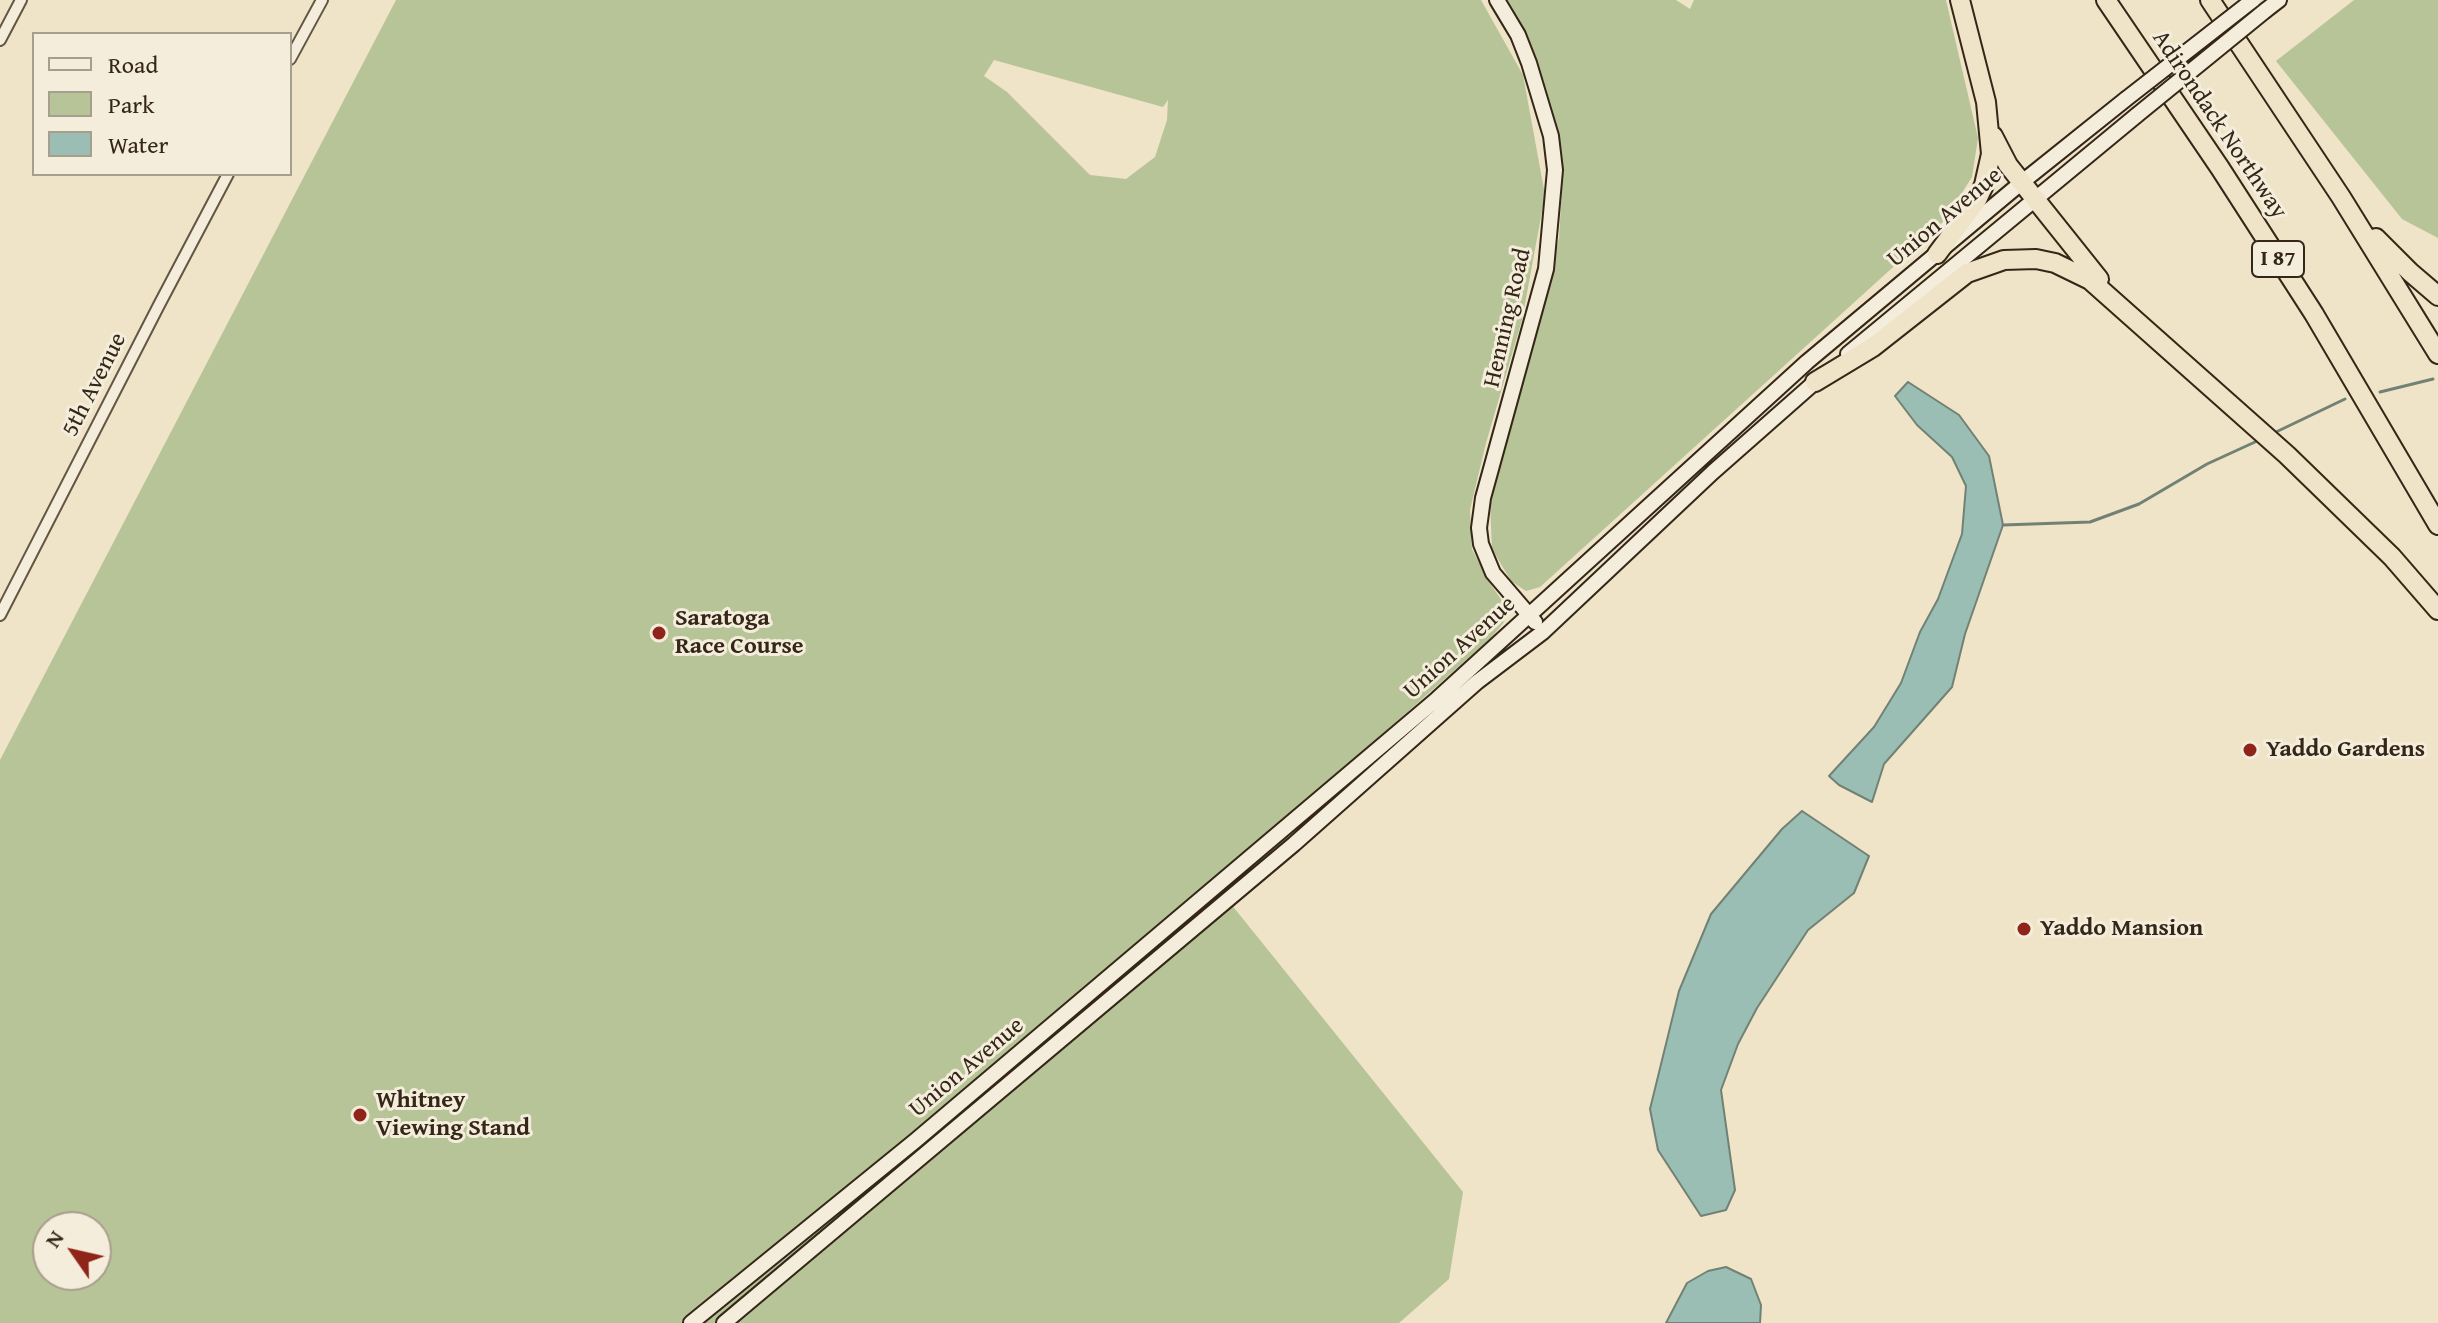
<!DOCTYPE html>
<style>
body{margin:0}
#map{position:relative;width:2438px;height:1323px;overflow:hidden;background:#efe3c8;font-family:"Gentium Book Plus",serif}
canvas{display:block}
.legend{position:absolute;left:32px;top:32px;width:260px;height:144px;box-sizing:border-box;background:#f5eddb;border:2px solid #a89e8d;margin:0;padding:10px 14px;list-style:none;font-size:24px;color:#342717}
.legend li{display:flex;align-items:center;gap:16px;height:40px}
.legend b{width:40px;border:2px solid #a89e8d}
.north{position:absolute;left:32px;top:1211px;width:80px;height:80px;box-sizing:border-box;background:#f5eddb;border:2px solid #a89e8d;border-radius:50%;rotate:304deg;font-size:22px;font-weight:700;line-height:32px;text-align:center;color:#342717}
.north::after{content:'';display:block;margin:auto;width:28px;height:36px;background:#8f2418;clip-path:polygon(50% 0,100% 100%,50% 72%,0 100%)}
</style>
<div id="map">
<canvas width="2438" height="1323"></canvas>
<ul class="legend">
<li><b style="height:10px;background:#f5eddb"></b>Road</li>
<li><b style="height:22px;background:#b7c498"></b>Park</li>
<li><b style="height:22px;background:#9abeb4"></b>Water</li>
</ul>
<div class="north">N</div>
</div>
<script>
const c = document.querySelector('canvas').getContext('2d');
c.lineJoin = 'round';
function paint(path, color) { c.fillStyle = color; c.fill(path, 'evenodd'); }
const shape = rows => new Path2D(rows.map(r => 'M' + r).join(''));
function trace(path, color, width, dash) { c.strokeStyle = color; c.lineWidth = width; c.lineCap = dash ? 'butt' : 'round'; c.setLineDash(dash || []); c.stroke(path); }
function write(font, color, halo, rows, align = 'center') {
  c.font = font + ' "Gentium Book Plus",serif'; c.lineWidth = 6; c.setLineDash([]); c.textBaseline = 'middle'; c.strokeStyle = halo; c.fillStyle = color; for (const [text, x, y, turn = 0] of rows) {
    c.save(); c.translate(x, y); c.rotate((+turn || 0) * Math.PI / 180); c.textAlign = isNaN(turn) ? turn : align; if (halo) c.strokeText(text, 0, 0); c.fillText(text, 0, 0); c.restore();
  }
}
const green = shape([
 [396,0,1481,0,1523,75,1545,195,1522,320,1486,443,1470,510,1472,549,1489,582,1505,605,1507,614,1504,622,1491,638,1214,883,1463,1192,1449,1279,1399,1323,0,1323,0,760],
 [994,60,1163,107,1168,100,1167,120,1155,157,1126,179,1090,175,1007,92,984,76],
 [48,1227,96,1227,96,1275,48,1275],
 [1507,0,1676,0,1690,9,1694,0,1946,0,1978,138,1972,177,1944,221,1540,587,1526,591,1511,581,1492,549,1490,504,1525,376,1559,238,1562,188,1559,142,1537,63],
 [2354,0,2438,0,2438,238,2402,219,2276,61]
]);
const water = shape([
 [1908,382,1959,415,1989,456,2003,525,1965,634,1952,687,1884,764,1872,802,1839,785,1829,776,1874,727,1901,683,1920,632,1938,599,1962,534,1966,486,1952,457,1917,425,1895,396,1908,382],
 [1802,811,1869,856,1854,893,1808,930,1757,1008,1738,1044,1721,1090,1735,1190,1726,1210,1701,1216,1658,1150,1650,1109,1679,991,1711,914,1782,829,1802,811],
 [1726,1267,1751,1279,1761,1305,1760,1323,1666,1323,1687,1283,1708,1271,1726,1267]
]);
const stream = shape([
 [2380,392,2433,379],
 [2276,432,2345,399],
 [2003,525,2090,522,2139,504,2207,464,2255,442]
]);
const street = shape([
 [0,40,21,0],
 [290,59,322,0],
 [0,615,159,305,228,174]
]);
const secondary = shape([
 [1497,0,1518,35,1529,63,1551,136,1555,170,1546,269,1483,498,1479,528,1481,544,1493,573,1535,622],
 [2266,10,2279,0],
 [1848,354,2137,115],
 [691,1323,915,1141,1437,699,1807,362,2021,183,2126,99],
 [724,1323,1294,844,1477,682,1543,632,1713,472,1823,375]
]);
const highway = shape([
 [2106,0,2220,168,2314,314,2438,525],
 [2210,0,2341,197,2438,354],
 [1993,136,2008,165,2099,279],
 [2376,238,2410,272,2438,296],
 [1937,254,1977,200,1984,185,1991,154,1986,102,1960,0],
 [1815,382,1873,347,1967,273,2004,260,2036,259,2055,263,2090,280,2287,455,2392,557,2438,610]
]);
const secondaryBridge = shape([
 [2126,99,2253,0],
 [2137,115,2266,10]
]);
const markers = [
 [659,633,8,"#8f2418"],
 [2250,750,8,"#8f2418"],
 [2024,929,8,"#8f2418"],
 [360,1115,8,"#8f2418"]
];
const shields = [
 [2278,259,52]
];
const shieldNames = [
 ["I 87",2278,259]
];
const streetNames = [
 ["Adirondack Northway",2219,125,56],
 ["Union Avenue",1945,218,-40],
 ["Henning Road",1508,318,-77],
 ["5th Avenue",95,385,-63],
 ["Union Avenue",1460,648,-42],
 ["Union Avenue",967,1068,-40]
];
const poiNames = [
 ["Saratoga",675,619],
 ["Race Course",675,647],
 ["Yaddo Gardens",2266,750],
 ["Yaddo Mansion",2040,929],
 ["Whitney",376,1101],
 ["Viewing Stand",376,1129]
];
paint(green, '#b7c498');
paint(water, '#9abeb4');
trace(water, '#718275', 2);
trace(stream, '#718275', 3);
trace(street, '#635643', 14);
trace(secondary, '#342717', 18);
trace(highway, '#342717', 22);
trace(street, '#f5eddb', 10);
trace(secondary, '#f5eddb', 14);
trace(highway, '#efe3c8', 18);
trace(secondaryBridge, '#342717', 18, []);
trace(secondaryBridge, '#f5eddb', 14);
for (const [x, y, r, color] of markers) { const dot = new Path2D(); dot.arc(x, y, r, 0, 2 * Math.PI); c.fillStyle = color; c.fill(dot); trace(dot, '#f5eddb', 3); }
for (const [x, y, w] of shields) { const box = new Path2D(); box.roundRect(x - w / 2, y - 18, w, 36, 6); c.fillStyle = '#f5eddb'; c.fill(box); trace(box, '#342717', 2); }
write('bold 22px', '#342717', null, shieldNames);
write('24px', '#342717', '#f5eddb', streetNames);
write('bold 24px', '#342717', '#f5eddb', poiNames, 'left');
</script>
